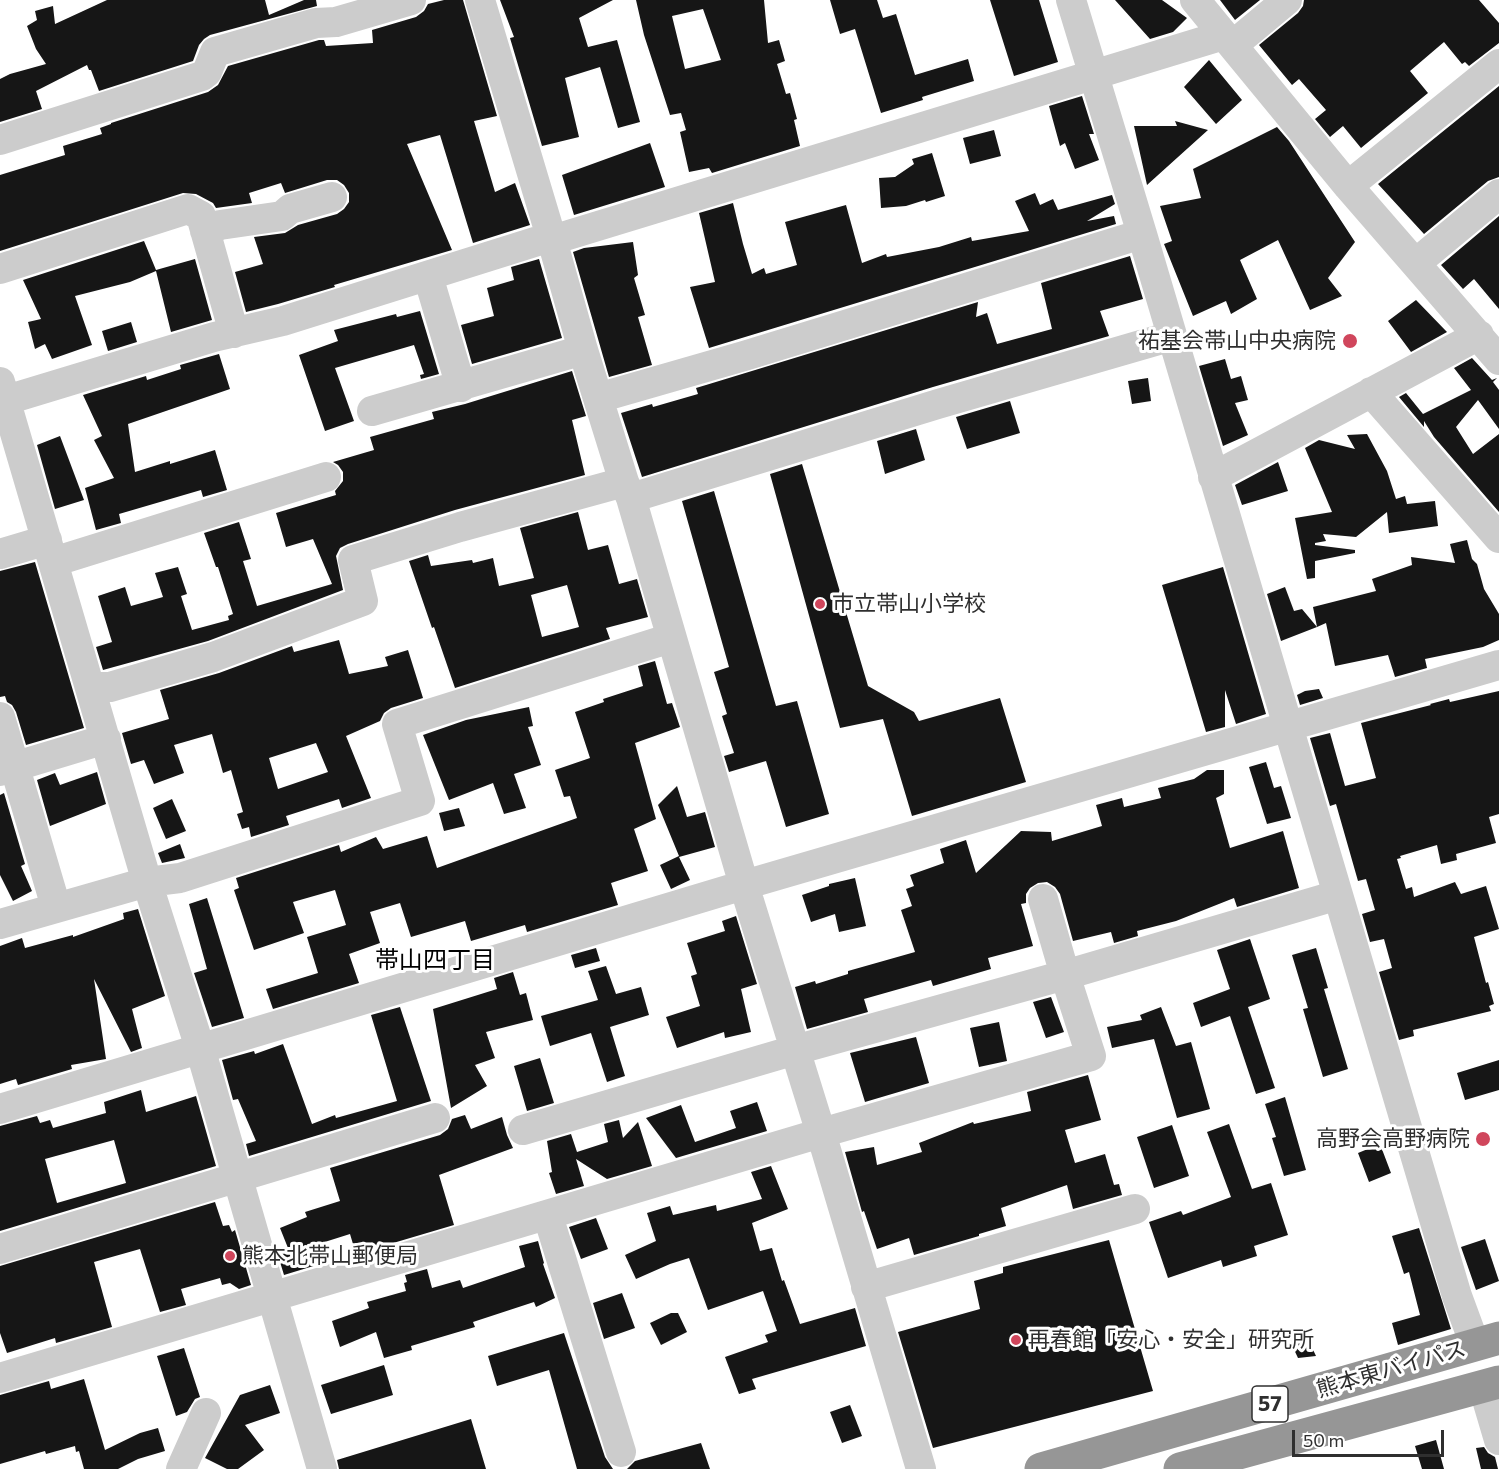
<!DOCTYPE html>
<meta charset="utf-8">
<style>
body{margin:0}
#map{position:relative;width:1499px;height:1469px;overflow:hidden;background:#fff;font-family:Commissioner,sans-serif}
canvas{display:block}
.scale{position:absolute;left:1292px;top:1430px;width:152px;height:27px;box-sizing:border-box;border:3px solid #2f2f2f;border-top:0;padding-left:8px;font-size:18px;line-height:21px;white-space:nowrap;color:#2f2f2f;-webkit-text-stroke:4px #fff;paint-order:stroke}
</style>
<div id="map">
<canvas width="1499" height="1469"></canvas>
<div class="scale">50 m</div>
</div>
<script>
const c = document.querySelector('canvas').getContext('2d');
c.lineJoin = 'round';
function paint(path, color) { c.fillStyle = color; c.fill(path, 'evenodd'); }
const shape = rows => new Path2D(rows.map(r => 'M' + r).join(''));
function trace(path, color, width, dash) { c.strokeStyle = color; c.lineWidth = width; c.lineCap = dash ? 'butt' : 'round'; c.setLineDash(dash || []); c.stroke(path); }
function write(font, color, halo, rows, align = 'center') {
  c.font = font + ' Commissioner,"Noto Sans JP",sans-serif'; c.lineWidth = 6; c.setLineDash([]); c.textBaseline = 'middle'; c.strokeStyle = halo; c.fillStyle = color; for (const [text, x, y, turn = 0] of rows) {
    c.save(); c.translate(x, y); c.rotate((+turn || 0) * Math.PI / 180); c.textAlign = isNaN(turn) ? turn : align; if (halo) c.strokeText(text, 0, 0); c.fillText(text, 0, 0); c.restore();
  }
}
const building = shape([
 [107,0,265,0,269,15,304,0,316,0,317,6,210,35,204,39,199,45,193,61,99,91,91,70,89,70,87,65,36,91,42,109,0,122,0,79,10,74,46,64,36,49,27,26,37,20,35,11,53,6,55,24],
 [444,0,463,0,497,116,474,121,495,192,515,183,530,225,473,243,440,135,407,144,452,250,334,285,335,287,278,304,246,312,235,272,263,264,254,237,285,233,298,225,337,214,344,209,349,202,349,193,344,185,337,180,327,180,285,193,281,183,249,193,252,203,216,208,213,203,196,194,183,193,0,251,0,175,65,155,63,146,102,134,100,128,111,124,111,123,208,92,218,85,228,66,319,40,324,40,326,46,373,43,372,30,416,17,424,11,428,4],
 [500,0,613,0,579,18,588,47,617,40,640,122,618,128,600,67,565,78,579,137,542,146,510,38,514,37],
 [636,0,764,0,768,43,779,40,785,61,777,64,786,94,790,93,797,119,794,120,800,146,712,173,709,168,689,172,680,132,686,130,681,113,670,115,644,35],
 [703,9,721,60,685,69,672,16],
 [830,0,877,0,883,18,896,14,915,75,968,59,974,81,922,97,923,100,881,113,855,29,840,34],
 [990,0,1039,0,1058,62,1014,76],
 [1115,0,1162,0,1187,18,1173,32,1150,39],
 [1220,0,1260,0,1235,20],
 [1304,0,1479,0,1499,23,1499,43,1469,66,1465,62,1462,64,1444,42,1410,71,1428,93,1361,148,1343,126,1330,137,1315,119,1326,110,1299,79,1292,85,1259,45,1298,13,1303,6],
 [1209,60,1242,100,1216,124,1184,87],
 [1499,86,1499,177,1488,181,1424,234,1378,184],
 [1082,96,1094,134,1089,134,1099,160,1075,169,1065,143,1060,146,1049,106],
 [1175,121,1208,130,1147,185,1134,126,1177,126],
 [1277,127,1289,141,1355,242,1328,278,1342,296,1310,310,1278,240,1240,260,1257,299,1231,314,1226,301,1193,316,1164,244,1172,241,1160,206,1201,198,1193,169],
 [994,130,1001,156,970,164,963,138],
 [650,143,665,187,574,215,562,175],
 [932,153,945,196,926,202,925,200,906,206,881,208,879,178,895,177,914,164,912,159],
 [1035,193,1040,205,1053,199,1058,210,1112,195,1115,204,1087,221,1114,216,1116,224,709,348,690,287,715,282,699,213,733,203,743,244,752,274,764,268,766,274,797,265,785,222,846,205,862,263,886,254,887,257,939,247,971,237,972,241,1029,231,1015,201],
 [1499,216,1499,309,1474,279,1463,289,1441,265],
 [144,241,156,270,195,259,212,320,171,332,156,271,130,282,75,296,92,345,52,359,45,344,35,349,28,322,41,319,23,280],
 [633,242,638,275,634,278,645,315,638,317,652,365,609,377,573,252,584,248],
 [1130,256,1143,299,1100,311,1109,336,933,387,642,477,621,413,652,404,653,407,698,394,696,388,706,385,978,302,976,317,987,313,997,344,1052,329,1041,283],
 [539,259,562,338,472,364,461,325,494,316,487,288,514,280,511,267],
 [1416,300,1447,332,1411,352,1388,321],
 [420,311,439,374,421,379,420,375,424,374,414,345,335,368,354,421,325,431,299,355,338,341,334,330,396,314,397,317],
 [131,322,137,342,108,351,102,331],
 [219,354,230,389,128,424,135,472,170,461,170,464,215,450,227,490,203,497,201,490,119,514,121,523,96,530,85,488,114,478,94,440,102,436,83,395,146,376,147,380,181,369,180,365],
 [1472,358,1492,380,1497,378,1493,382,1499,390,1499,429,1478,400,1456,427,1473,454,1499,434,1499,512,1434,437,1424,421,1424,427,1399,397,1406,393,1423,414,1471,390,1454,368],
 [1225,359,1231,379,1241,376,1248,400,1235,403,1248,435,1223,446,1199,366],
 [572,371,586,416,572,420,585,475,455,510,348,544,340,548,336,556,343,590,208,641,103,670,96,647,112,642,98,596,125,587,131,606,163,597,155,573,178,567,187,594,181,596,192,630,229,620,228,616,233,614,218,567,216,567,204,533,239,522,251,559,243,561,257,606,332,584,313,539,286,547,276,513,336,495,335,491,343,481,343,472,338,465,333,462,374,450,370,437,434,419,432,412,465,404],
 [1148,378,1151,401,1132,404,1128,381],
 [1010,401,1020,433,967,449,956,417],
 [916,429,925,460,885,474,877,441],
 [1367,434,1387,471,1396,499,1405,496,1407,504,1435,501,1438,526,1389,533,1387,512,1356,537,1323,534,1326,541,1315,543,1315,545,1355,550,1355,553,1315,561,1315,578,1307,579,1295,518,1332,512,1305,448,1319,440,1355,449,1347,435],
 [60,436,84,500,55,509,37,445],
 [1278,462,1288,491,1242,505,1235,485],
 [802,464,868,686,914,712,919,721,1000,698,1026,782,912,816,883,719,840,728,770,474],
 [714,491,776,706,797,701,829,814,786,827,766,761,729,772,724,756,734,753,722,716,727,714,714,672,729,667,682,501],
 [578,512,588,550,608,545,619,584,637,579,648,617,606,628,610,639,455,688,434,627,432,628,409,561,428,555,431,566,472,560,473,563,493,558,499,586,534,578,520,528],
 [567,585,579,627,542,637,531,595],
 [1467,540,1472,559,1477,564,1484,589,1499,614,1499,640,1483,647,1425,659,1427,668,1395,677,1388,655,1335,666,1326,623,1317,627,1313,607,1376,591,1372,579,1412,565,1411,557,1455,563,1450,544],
 [35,562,84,728,26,745,16,712,12,705,7,702,5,696,0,697,0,571],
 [1223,567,1266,714,1236,724,1225,690,1225,727,1206,732,1162,585],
 [1285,587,1294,611,1302,609,1317,627,1281,641,1267,594],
 [339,640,349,674,388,666,385,657,408,650,423,698,391,708,384,713,380,721,346,736,371,798,342,808,339,799,286,816,289,825,251,837,249,827,242,829,237,814,243,812,231,770,223,773,212,734,174,745,184,773,154,784,144,760,131,764,122,733,169,719,160,690,219,673,292,646,294,652],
 [316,743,328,772,278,789,269,758],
 [655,661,667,704,672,703,680,727,635,743,656,819,634,829,648,871,611,883,618,905,527,932,525,925,471,941,465,921,411,937,400,903,370,912,380,943,349,954,359,983,273,1009,266,989,318,973,307,937,346,925,335,890,293,902,304,933,254,950,234,890,239,888,236,878,339,845,341,852,376,837,383,849,427,836,437,868,577,818,570,796,564,797,555,770,590,758,575,712,604,702,603,699,643,686,638,666],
 [1319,689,1323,698,1300,705,1297,695,1305,691],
 [1499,691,1499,814,1489,817,1496,843,1456,854,1457,860,1441,864,1437,845,1400,856,1401,858,1397,859,1406,889,1412,887,1414,897,1455,882,1461,894,1486,886,1499,929,1474,937,1486,983,1488,982,1494,1004,1489,1006,1491,1011,1413,1030,1414,1036,1399,1040,1379,972,1392,968,1384,939,1370,942,1362,914,1375,910,1366,879,1358,881,1336,804,1330,806,1310,738,1330,733,1345,786,1376,778,1361,723,1431,705,1430,704,1449,699,1450,702],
 [529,707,533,726,528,727,541,765,514,774,526,808,504,814,493,783,449,800,423,735,466,720],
 [1266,762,1274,788,1281,786,1291,818,1267,824,1249,767],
 [1207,770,1224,770,1224,794,1216,798,1230,848,1283,831,1299,888,1237,907,1234,898,1176,921,1137,931,1138,936,1114,943,1111,932,1073,941,1060,894,1055,887,1047,882,1038,883,1030,888,1026,894,1026,903,1021,904,1033,946,988,958,991,969,933,986,931,980,864,999,868,1012,807,1029,795,987,815,981,816,984,848,974,848,971,915,952,901,910,912,906,906,889,914,886,910,875,944,863,940,849,966,840,976,873,1021,831,1051,832,1052,841,1102,826,1096,805,1122,798,1124,807,1161,798,1158,788,1194,779],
 [97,772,106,804,50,826,37,780,55,773,60,785],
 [677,786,687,817,705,812,715,847,679,857,690,880,671,889,660,865,679,856,658,805],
 [4,793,25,864,21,866,32,891,13,901,0,875,0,795],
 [172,799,186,831,166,839,153,808],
 [459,808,465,826,444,831,439,813],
 [180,844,185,858,162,863,158,853],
 [855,878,866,926,839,932,835,914,811,922,802,895,829,886,829,884],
 [207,898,244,1018,212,1027,194,973,207,969,189,904],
 [138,909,165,996,132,1009,142,1048,131,1052,94,979,106,1059,71,1065,72,1069,18,1085,16,1079,0,1084,0,946,22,938,25,948,73,935,73,937,124,919,123,913],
 [736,916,757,984,741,989,751,1032,725,1038,724,1032,677,1048,666,1017,700,1006,691,976,697,974,687,943,725,931,722,921],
 [1250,939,1270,999,1248,1007,1275,1088,1256,1094,1230,1016,1201,1027,1193,1003,1230,989,1217,950],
 [596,948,600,961,575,968,571,955],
 [1316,948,1328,988,1324,989,1348,1069,1323,1077,1303,1009,1308,1008,1292,955],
 [606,966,616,994,641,987,649,1015,610,1027,625,1076,607,1082,591,1033,550,1046,541,1016,598,1000,588,971],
 [513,972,520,995,526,993,533,1020,486,1032,495,1058,475,1065,487,1086,451,1108,433,1009,497,989,494,978],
 [1051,997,1064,1032,1046,1038,1033,1002],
 [400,1007,431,1101,249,1156,246,1144,256,1141,238,1099,233,1100,222,1060,254,1051,255,1054,283,1044,312,1124,335,1115,336,1118,397,1101,371,1015],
 [1161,1007,1176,1046,1191,1042,1210,1109,1177,1118,1154,1039,1112,1048,1107,1027,1142,1020,1140,1015],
 [999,1022,1007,1061,979,1067,970,1028],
 [916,1037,929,1083,865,1102,850,1053],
 [540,1058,554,1103,527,1111,514,1066],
 [1499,1060,1499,1090,1465,1100,1457,1073],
 [1088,1075,1101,1120,1065,1130,1075,1163,1105,1154,1114,1185,1119,1184,1122,1195,1073,1209,1067,1185,1001,1208,1006,1226,979,1234,979,1236,914,1255,909,1238,877,1249,864,1211,862,1212,845,1152,874,1147,877,1165,922,1152,919,1143,973,1122,974,1124,1031,1111,1027,1092],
 [141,1090,146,1112,196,1096,216,1166,0,1231,0,1126,37,1116,40,1123,50,1120,53,1128,106,1113,104,1102],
 [114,1140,126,1183,57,1203,45,1159],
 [1285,1097,1306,1170,1284,1176,1272,1138,1276,1137,1265,1104],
 [757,1102,767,1131,676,1158,646,1118,681,1105,695,1142,736,1128,730,1111],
 [465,1115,471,1129,502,1117,507,1135,513,1148,439,1175,454,1225,356,1254,350,1234,312,1246,320,1264,284,1275,277,1252,288,1248,280,1228,307,1217,305,1212,340,1201,330,1168,440,1135,448,1129,452,1119],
 [619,1120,623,1138,638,1122,652,1166,607,1179,576,1159,584,1186,556,1194,549,1173,552,1172,547,1141,571,1134,577,1152,608,1142,604,1124],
 [1229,1124,1252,1189,1271,1183,1288,1235,1254,1246,1257,1256,1223,1267,1221,1260,1168,1278,1149,1222,1181,1211,1183,1215,1231,1197,1207,1132],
 [1172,1125,1189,1176,1154,1188,1137,1137],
 [1380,1144,1391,1173,1369,1182,1358,1153],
 [771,1166,788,1209,752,1223,760,1251,772,1248,782,1281,784,1280,800,1324,855,1308,866,1346,752,1379,756,1389,739,1394,725,1357,768,1342,765,1335,777,1331,763,1291,708,1310,689,1258,670,1264,636,1279,625,1255,656,1241,647,1213,670,1206,673,1215,716,1205,717,1211,762,1199,751,1172],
 [215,1202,223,1226,229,1225,232,1232,235,1230,251,1285,239,1289,230,1283,222,1285,220,1278,181,1289,186,1305,160,1312,140,1249,94,1262,112,1327,56,1343,55,1338,7,1353,0,1333,0,1266],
 [596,1218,608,1249,581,1259,569,1227],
 [1419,1228,1451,1329,1398,1345,1392,1323,1420,1315,1409,1272,1404,1274,1392,1236],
 [1485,1239,1499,1281,1476,1290,1461,1247],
 [1109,1240,1153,1391,933,1448,898,1332,980,1309,974,1281,1003,1273,1003,1267],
 [538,1241,544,1263,543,1264,555,1298,536,1307,534,1302,473,1322,475,1327,411,1346,412,1350,384,1358,376,1332,340,1347,332,1321,369,1308,367,1302,406,1291,404,1283,407,1282,405,1275,427,1269,432,1288,460,1280,463,1288,525,1267,519,1246],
 [622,1293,635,1328,604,1339,593,1303],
 [671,1313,678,1313,687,1332,661,1345,650,1323],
 [564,1333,605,1457,613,1469,577,1469,549,1370,497,1386,488,1356],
 [1307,1337,1316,1356,1298,1358,1290,1341],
 [184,1348,200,1397,195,1399,187,1412,176,1416,157,1356],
 [384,1365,393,1395,331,1414,321,1385],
 [84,1379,105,1450,140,1433,158,1428,165,1451,138,1459,118,1469,84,1469,79,1451,76,1452,75,1446,46,1454,45,1451,0,1464,0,1395,49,1381,51,1389],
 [270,1385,280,1413,245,1425,264,1450,238,1469,227,1469,205,1458,240,1395],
 [850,1405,862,1436,842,1443,830,1412],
 [471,1419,486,1469,339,1469,337,1460],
 [1436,1440,1444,1469,1422,1469,1415,1446],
 [701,1443,710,1469,627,1469,635,1461],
 [1484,1447,1488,1453,1495,1457,1498,1469,1481,1469,1476,1448]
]);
const minor = shape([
 [480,0,552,240,583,350,624,482,631,498,744,885,821,1133,921,1469],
 [1071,0,1142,234,1457,1296,1475,1345],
 [1195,0,1348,186,1499,360],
 [1233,45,1287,0],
 [0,140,202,76,207,72,215,52,316,23,336,22,411,0],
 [1348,186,1499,64],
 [205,231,220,225,282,216,290,209,332,197],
 [1416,263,1499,194],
 [0,269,188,209,201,216,234,333],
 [428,276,461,387],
 [0,382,147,882,200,1048,322,1469],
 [1371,392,1499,538],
 [598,398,744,356,1142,234],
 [0,402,214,337,283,321,541,240,552,240,1224,35],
 [372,411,583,350],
 [1213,477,1479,335],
 [631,498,938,404,1172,336],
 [0,554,47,540],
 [53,562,326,477],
 [90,687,110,687,213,657,363,601,353,560,460,527,624,482],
 [0,717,56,907],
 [0,771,106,739],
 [0,924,147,882,180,878,420,801,397,724,671,638],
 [0,1109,744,885,1499,665],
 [523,1130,795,1050,1065,975,1043,899],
 [548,1216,621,1452],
 [0,1249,435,1118],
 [866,1287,1135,1209],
 [0,1378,821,1133,1091,1056,1065,975,1338,895],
 [1483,1386,1499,1440],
 [181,1469,206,1413]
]);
const highway = shape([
 [1041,1469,1499,1338],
 [1180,1469,1499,1382]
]);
const markers = [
 [1350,341,8,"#d0465c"],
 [820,604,6,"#d0465c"],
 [1483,1139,8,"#d0465c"],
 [230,1256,6,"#d0465c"],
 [1016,1340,6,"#d0465c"]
];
const shields = [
 [1270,1404,36]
];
const shieldNames = [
 ["57",1270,1404]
];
const poiNames = [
 ["祐基会帯山中央病院",1336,341,"right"],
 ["市立帯山小学校",832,604],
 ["高野会高野病院",1470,1139,"right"],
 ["熊本北帯山郵便局",242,1256],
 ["再春館「安心・安全」研究所",1028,1340]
];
const streetNames = [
 ["熊本東バイパス",1391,1369,-16]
];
const neighbourhoodNames = [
 ["帯山四丁目",435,960]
];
paint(building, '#161616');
trace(minor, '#ccc', 30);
trace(highway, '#969696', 33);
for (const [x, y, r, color] of markers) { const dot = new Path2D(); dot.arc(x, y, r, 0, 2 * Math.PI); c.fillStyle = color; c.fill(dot); trace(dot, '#fff', 2); }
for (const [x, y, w] of shields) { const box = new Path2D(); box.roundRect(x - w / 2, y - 18, w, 36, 4.5); c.fillStyle = '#fff'; c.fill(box); trace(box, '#2f2f2f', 1.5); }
write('bold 21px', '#2f2f2f', null, shieldNames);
write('22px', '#2f2f2f', '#fff', poiNames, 'left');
write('22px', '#2f2f2f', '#fff', streetNames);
write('24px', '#000', '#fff', neighbourhoodNames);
</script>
